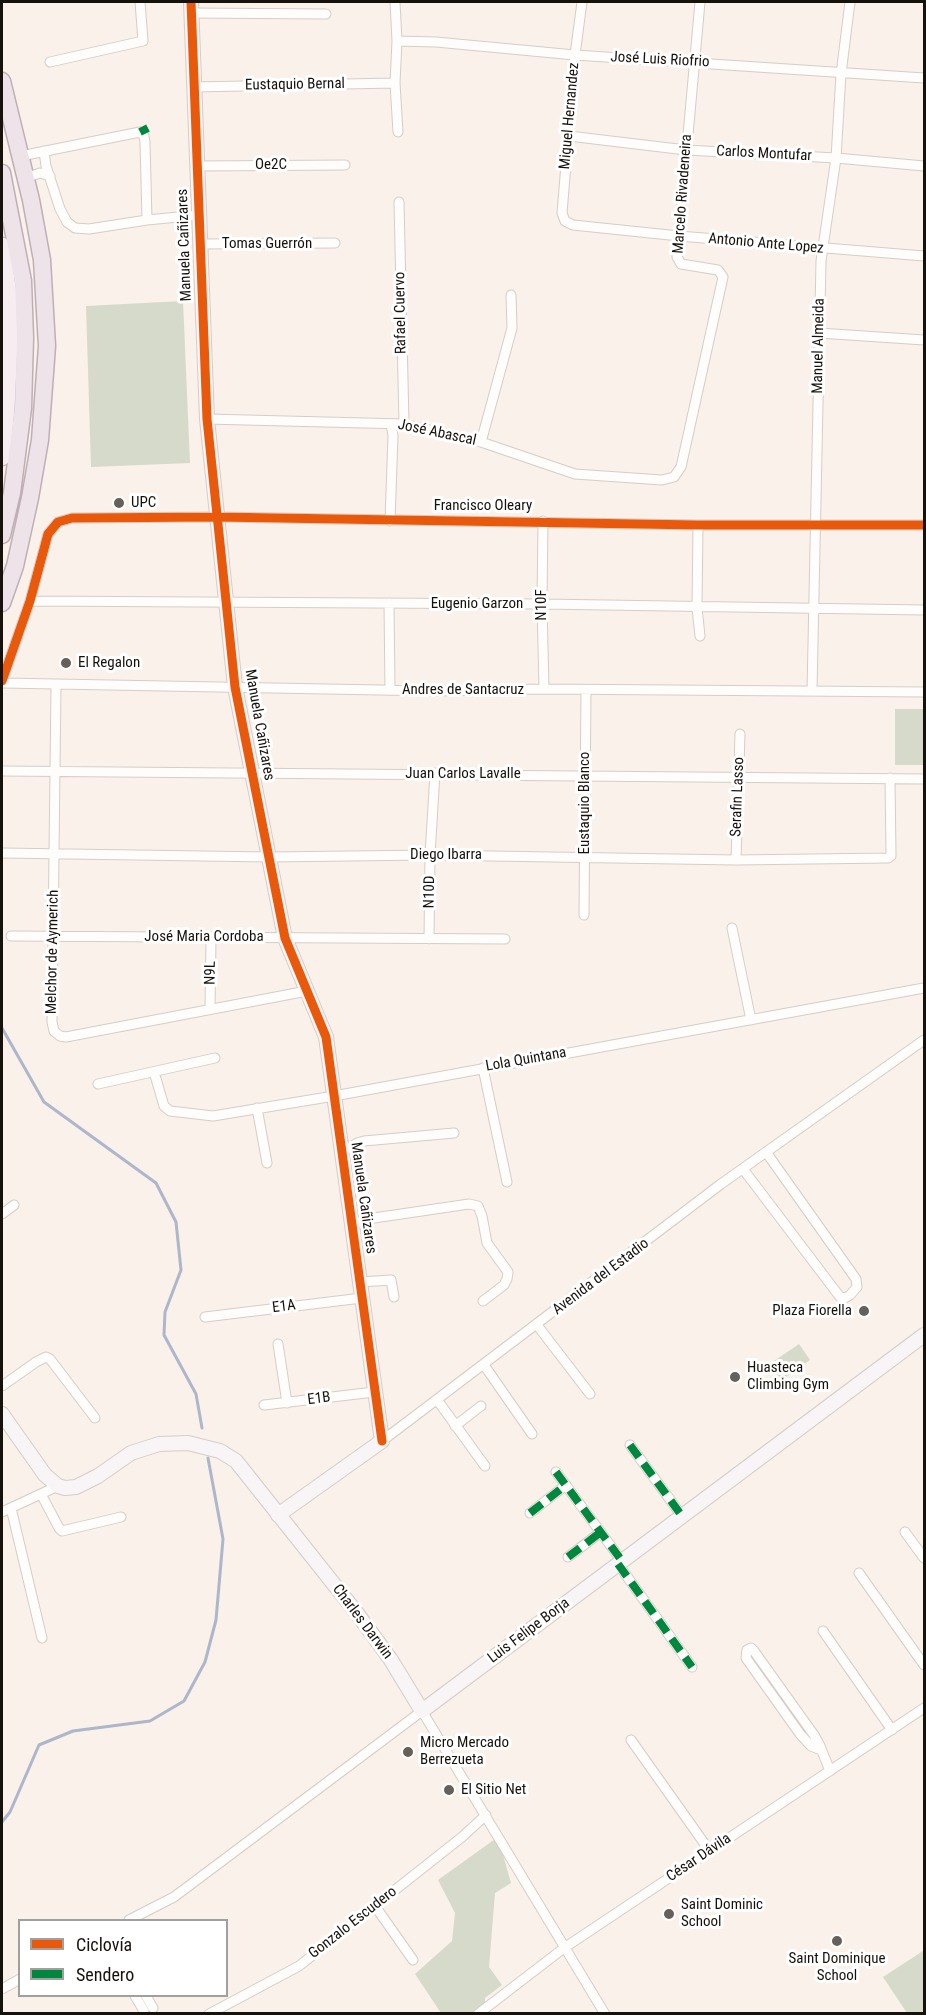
<!DOCTYPE html>
<meta charset="utf-8">
<style>
body{margin:0}
#map{position:relative;width:926px;height:2015px;overflow:hidden;background:#f9f1ea;font-family:"Roboto Condensed",sans-serif}
canvas{display:block}
.frame{position:absolute;inset:0;border:3px solid #17110c;pointer-events:none}
.legend{position:absolute;left:18px;top:1919px;width:210px;height:78px;box-sizing:border-box;background:#fff;border:2px solid #a2a09e;margin:0;padding:8px 10px;list-style:none;font-size:18px;color:#17110c}
.legend li{display:flex;align-items:center;gap:12px;height:30px}
.legend b{width:30px;border:2px solid #a2a09e}
</style>
<div id="map">
<canvas width="926" height="2015"></canvas>
<div class="frame"></div>
<ul class="legend">
<li><b style="height:8px;background:#e8590c"></b>Ciclovía</li>
<li><b style="height:8px;background:#00873e"></b>Sendero</li>
</ul>
</div>
<script>
const c = document.querySelector('canvas').getContext('2d');
c.lineJoin = 'round';
function paint(path, color) { c.fillStyle = color; c.fill(path, 'evenodd'); }
const shape = rows => new Path2D(rows.map(r => 'M' + r).join(''));
function trace(path, color, width, dash) { c.strokeStyle = color; c.lineWidth = width; c.lineCap = dash ? 'butt' : 'round'; c.setLineDash(dash || []); c.stroke(path); }
function write(font, color, halo, rows, align = 'center') {
  c.font = font + ' "Roboto Condensed",sans-serif'; c.lineWidth = 6; c.setLineDash([]); c.textBaseline = 'middle'; c.strokeStyle = halo; c.fillStyle = color; for (const [text, x, y, turn = 0] of rows) {
    c.save(); c.translate(x, y); c.rotate((+turn || 0) * Math.PI / 180); c.textAlign = isNaN(turn) ? turn : align; if (halo) c.strokeText(text, 0, 0); c.fillText(text, 0, 0); c.restore();
  }
}
const green = shape([
 [183,301,190,463,91,467,86,306],
 [895,709,924,709,924,765,895,765],
 [799,1344,810,1360,779,1382,768,1365],
 [498,1837,511,1883,495,1893,489,1967,502,1985,485,1998,485,2013,441,2013,415,1974,452,1941,455,1913,438,1880],
 [923,1951,924,2013,907,2013,883,1977]
]);
const stream = shape([
 [2,1028,44,1102,156,1183,176,1222,181,1270,165,1312,164,1335,196,1394,202,1428],
 [2,1822,10,1812,39,1745,73,1731,150,1721,184,1701,205,1662,216,1620,223,1539,208,1458]
]);
const street = shape([
 [395,2,397,41,395,83,398,132],
 [582,2,575,55,562,213,565,221,573,225,679,236,924,256],
 [191,13,326,14],
 [397,41,436,42,575,55,924,78],
 [50,62,143,41,140,2],
 [194,87,395,83],
 [569,136,686,150,836,158,924,166],
 [44,151,46,166,60,209,67,222,75,228,89,229,147,220,199,215],
 [21,156,140,132,144,136,145,142,147,220],
 [197,166,345,165],
 [27,181,31,176,40,173,50,176],
 [399,202,404,424],
 [200,244,335,243],
 [819,333,924,340],
 [207,419,404,424,481,442,575,474,662,480,674,477,681,467,723,277,718,270,681,264,677,257,700,2],
 [481,442,512,328,511,295],
 [390,521,393,436,391,424],
 [543,521,542,604,544,689],
 [698,525,697,608,700,636],
 [30,601,542,604,924,610],
 [389,603,390,690],
 [2,681,30,601,48,534,58,522,72,518,217,517,698,525,924,525],
 [2,683,434,691,544,689,924,692],
 [56,685,52,1022,54,1031,60,1036,66,1037,307,991],
 [812,691,821,261,836,158,841,74,850,2],
 [2,771,924,779],
 [2,853,269,857,430,855,736,860,888,858,891,856,890,778],
 [736,860,740,734],
 [584,915,586,690],
 [732,928,751,1020],
 [11,936,505,939],
 [429,939,430,855,435,773],
 [210,1009,211,937],
 [483,1068,507,1182],
 [154,1072,164,1106,170,1111,213,1116,334,1096,924,988],
 [98,1084,215,1058],
 [257,1108,267,1163],
 [342,1153,357,1143,364,1141,454,1133],
 [743,1169,840,1297,845,1298,850,1295,857,1287,856,1279,766,1152],
 [2,1214,14,1205],
 [352,1224,374,1218,469,1204,478,1206,482,1216,487,1243,508,1272,507,1279,504,1285,483,1301],
 [360,1282,391,1280,394,1297],
 [205,1317,362,1298],
 [537,1325,590,1394],
 [278,1344,287,1403],
 [484,1365,532,1434],
 [2,1386,36,1362,46,1357,50,1359,95,1418],
 [438,1401,485,1466],
 [264,1405,374,1392],
 [455,1426,481,1406],
 [382,1441,721,1184,924,1040],
 [630,1445,682,1516],
 [556,1472,622,1561],
 [41,1494,59,1528,62,1531,121,1517],
 [11,1508,42,1638],
 [2,1512,58,1486],
 [530,1513,566,1485],
 [905,1532,924,1558],
 [568,1557,601,1532],
 [618,1564,692,1667],
 [859,1573,924,1665],
 [823,1631,892,1730],
 [631,1740,709,1850],
 [821,1750,811,1746,800,1734,746,1658,747,1650,751,1648,754,1651,814,1735,820,1746,830,1771],
 [375,1906,413,1960],
 [129,1920,174,1897,422,1711,605,2014],
 [2,1989,20,1979],
 [135,1996,144,2011],
 [146,1996,153,2008],
 [209,2014,299,1966,462,1837,486,1815],
 [478,2014,564,1948,924,1708]
]);
const secondary = shape([
 [191,2,207,419,235,687,285,938,326,1037,382,1441,278,1515],
 [2,1414,45,1475,58,1486,65,1488,76,1487,98,1476,131,1453,159,1444,188,1443,220,1451,236,1461,356,1612,391,1660,422,1711,924,1335]
]);
const primary = shape([
 [2,245,9,293,10,345,7,409,2,458]
]);
const highway = shape([
 [2,81,31,200,42,260,47,346,40,440,30,498,15,566,2,603],
 [2,173,23,281,25,338,23,408,12,493,2,535]
]);
const quiet = shape([
 [140,132,148,128],
 [630,1445,682,1516],
 [556,1472,622,1561],
 [530,1513,566,1485],
 [568,1557,601,1532],
 [618,1564,692,1667]
]);
const cycleway = shape([
 [191,2,207,419,235,687,285,938,326,1037,382,1441],
 [2,681,30,601,48,534,58,522,72,518,217,517,698,525,924,525]
]);
const markers = [
 [119,503,6,"#665f5a"],
 [66,663,6,"#665f5a"],
 [864,1311,6,"#665f5a"],
 [735,1377,6,"#665f5a"],
 [408,1752,6,"#665f5a"],
 [449,1790,6,"#665f5a"],
 [669,1914,6,"#665f5a"],
 [837,1941,6,"#665f5a"]
];
const streetNames = [
 ["José Luis Riofrio",660,60,3],
 ["Eustaquio Bernal",295,85,-1],
 ["Miguel Hernandez",570,116,-85],
 ["Carlos Montufar",764,154,3],
 ["Oe2C",271,165],
 ["Marcelo Rivadeneira",683,194,-86],
 ["Tomas Guerrón",267,244],
 ["Antonio Ante Lopez",766,244,5],
 ["Manuela Cañizares",185,245,-92],
 ["Rafael Cuervo",401,313,-91],
 ["Manuel Almeida",819,346,-89],
 ["José Abascal",437,433,12],
 ["Francisco Oleary",483,506],
 ["Eugenio Garzon",477,604],
 ["N10F",542,605,-90],
 ["Andres de Santacruz",463,690],
 ["Manuela Cañizares",259,725,80],
 ["Juan Carlos Lavalle",463,774],
 ["Serafin Lasso",738,797,-88],
 ["Eustaquio Blanco",585,803,-90],
 ["Diego Ibarra",446,855],
 ["N10D",430,892,-89],
 ["José Maria Cordoba",204,937],
 ["Melchor de Aymerich",53,952,-89],
 ["N9L",211,973,-89],
 ["Lola Quintana",526,1060,-10],
 ["Manuela Cañizares",363,1198,82],
 ["Avenida del Estadio",601,1277,-37],
 ["E1A",284,1307,-7],
 ["E1B",319,1399,-7],
 ["Charles Darwin",362,1622,53],
 ["Luis Felipe Borja",529,1631,-37],
 ["César Dávila",699,1858,-34],
 ["Gonzalo Escudero",353,1923,-38]
];
const poiNames = [
 ["UPC",131,503],
 ["El Regalon",78,663],
 ["Plaza Fiorella",852,1311,"right"],
 ["Huasteca",747,1368],
 ["Climbing Gym",747,1385],
 ["Micro Mercado",420,1743],
 ["Berrezueta",420,1760],
 ["El Sitio Net",461,1790],
 ["Saint Dominic",681,1905],
 ["School",681,1922],
 ["Saint Dominique",837,1959,"center"],
 ["School",837,1976,"center"]
];
paint(green, '#d6daca');
trace(stream, '#adb6ca', 3);
trace(street, '#d5cdc7', 11);
trace(secondary, '#d5cdc7', 16);
trace(primary, '#bfafb5', 17);
trace(highway, '#bfafb5', 19);
trace(street, '#fefdfc', 9);
trace(secondary, '#f9f5f7', 14);
trace(primary, '#f6edf1', 15);
trace(highway, '#efe3ea', 16);
trace(quiet, '#00873e', 8, [15, 8]);
trace(cycleway, '#e8590c', 9);
for (const [x, y, r, color] of markers) { const dot = new Path2D(); dot.arc(x, y, r, 0, 2 * Math.PI); c.fillStyle = color; c.fill(dot); trace(dot, '#fff', 2); }
write('15px', '#17110c', '#fff', streetNames);
write('15px', '#17110c', '#fff', poiNames, 'left');
</script>
